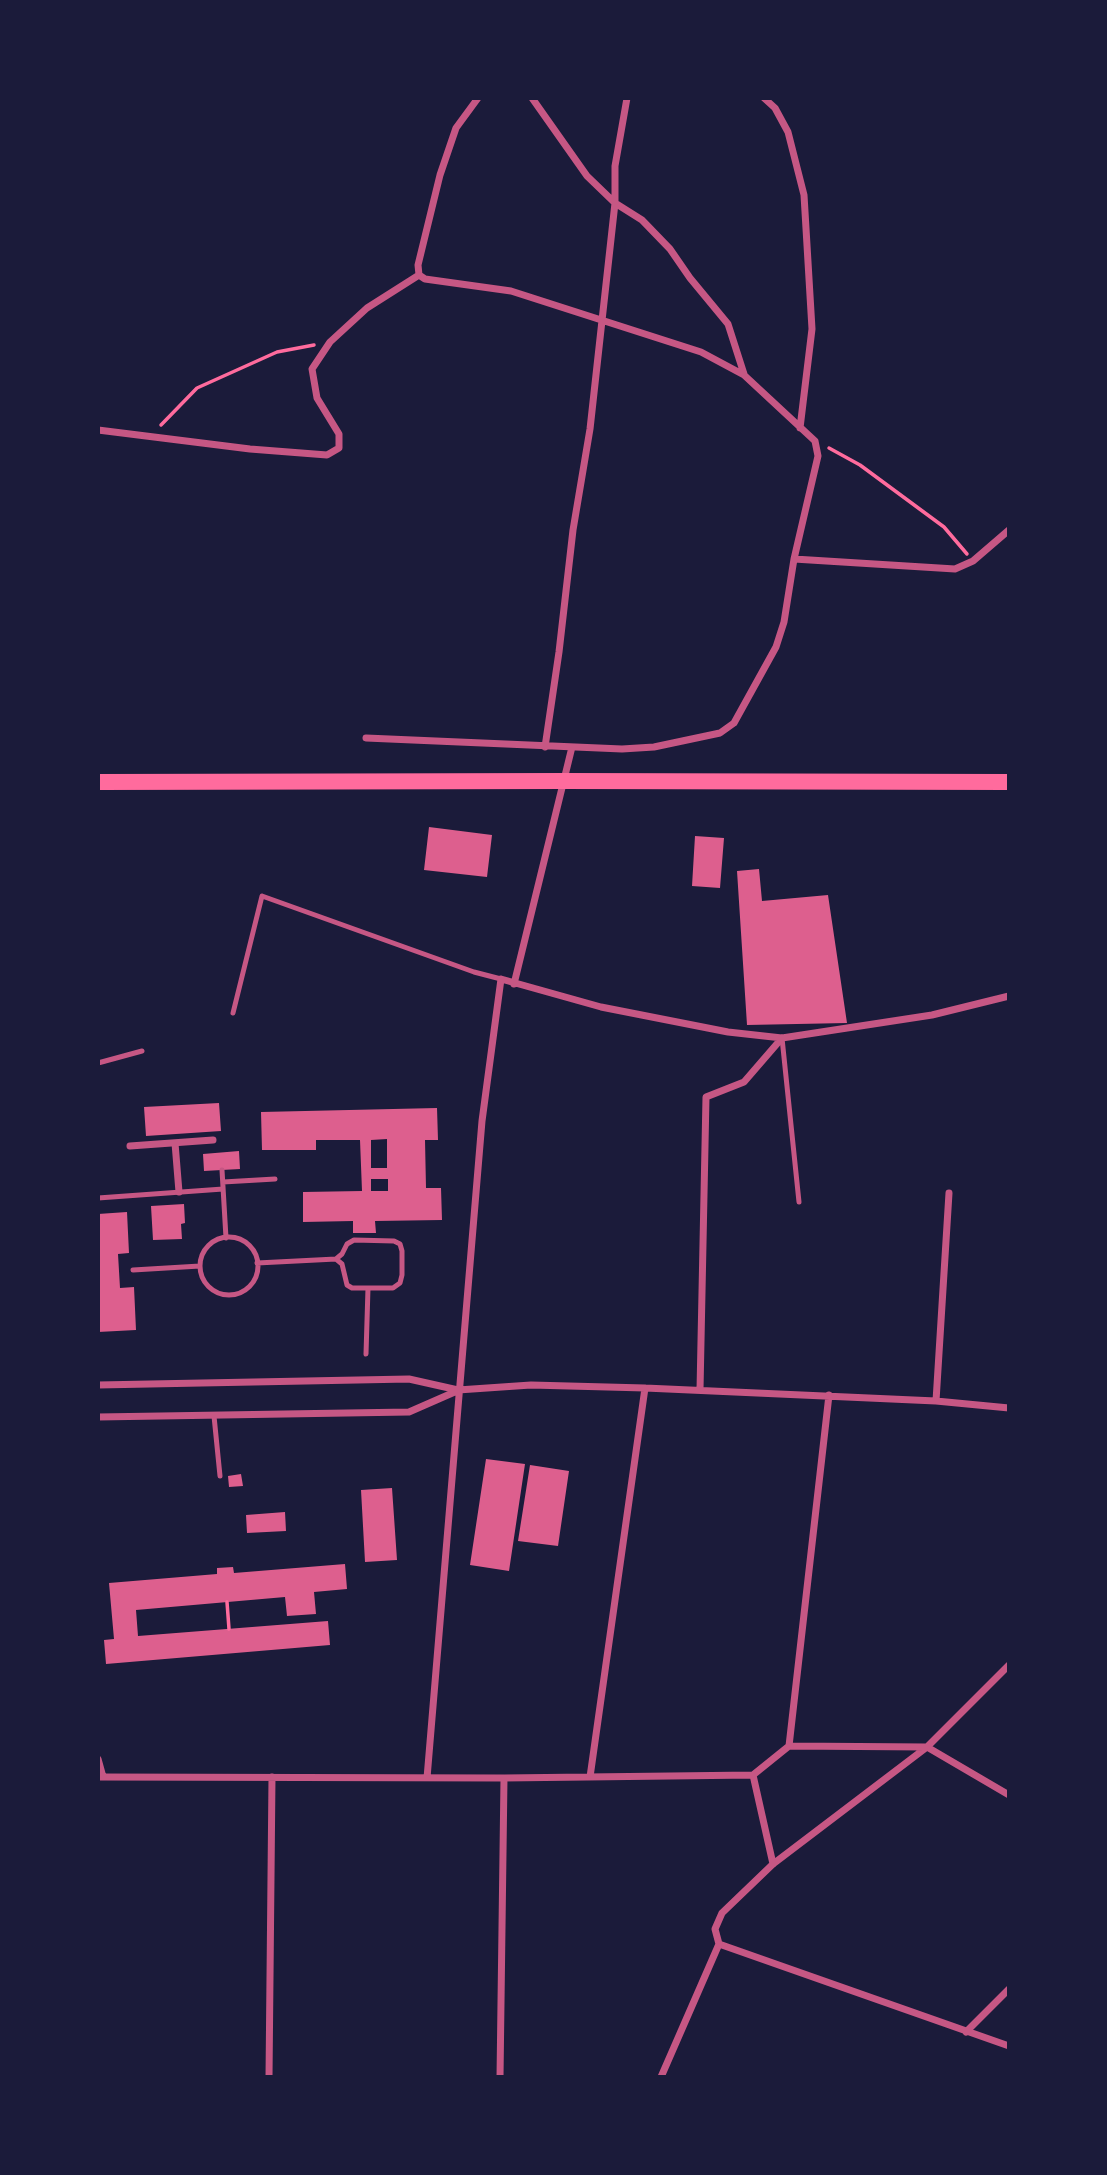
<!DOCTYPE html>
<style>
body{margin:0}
#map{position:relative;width:1107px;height:2175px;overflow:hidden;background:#1b1b3a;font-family:Poppins,sans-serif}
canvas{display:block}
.frame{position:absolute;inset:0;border:100px solid #1b1b3a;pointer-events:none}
</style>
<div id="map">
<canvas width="1107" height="2175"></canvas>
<div class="frame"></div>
</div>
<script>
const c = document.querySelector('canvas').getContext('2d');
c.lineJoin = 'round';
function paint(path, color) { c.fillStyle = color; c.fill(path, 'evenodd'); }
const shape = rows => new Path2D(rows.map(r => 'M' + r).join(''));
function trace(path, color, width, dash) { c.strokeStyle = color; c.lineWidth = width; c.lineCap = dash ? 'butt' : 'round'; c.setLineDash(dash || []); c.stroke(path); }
const building = shape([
 [429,827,492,835,487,877,424,870],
 [695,836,724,838,720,888,692,886],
 [759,869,762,901,828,895,847,1023,747,1025,737,871],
 [219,1103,221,1131,146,1136,144,1107],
 [437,1108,438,1140,425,1140,426,1188,441,1188,442,1220,375,1221,376,1233,353,1233,353,1221,303,1222,303,1192,362,1191,360,1140,316,1140,316,1150,262,1150,261,1112],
 [387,1139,387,1168,371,1168,371,1140],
 [371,1179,388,1179,388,1191,371,1191],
 [239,1151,240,1169,204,1171,203,1154],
 [184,1204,185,1223,181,1224,182,1239,153,1240,151,1206],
 [127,1212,129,1253,118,1254,120,1288,134,1287,136,1330,98,1332,98,1289,100,1289,100,1280,98,1280,98,1214],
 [486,1459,525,1464,509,1571,470,1565],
 [530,1465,569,1471,558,1546,518,1541],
 [241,1474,243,1486,229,1487,228,1476],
 [392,1488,397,1560,365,1562,361,1490],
 [285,1512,286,1531,247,1533,246,1515],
 [345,1564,347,1589,314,1592,316,1614,287,1616,285,1597,136,1610,138,1636,328,1621,330,1645,106,1664,104,1640,114,1639,109,1583,217,1574,217,1568,233,1567,234,1573]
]);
const path = shape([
 [161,425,197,388,277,352,314,345],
 [829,448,860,465,944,527,967,554],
 [227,1602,229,1629]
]);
const service = shape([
 [233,1013,262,896,474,972,501,979],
 [782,1038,799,1202],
 [98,1063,142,1051],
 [222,1170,226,1238],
 [223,1182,275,1179],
 [98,1198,223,1189],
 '200 1266a29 29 0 1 1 58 0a29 29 0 1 1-58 0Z',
 [257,1263,336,1259,342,1254,347,1244,354,1240,394,1241,400,1244,402,1251,402,1275,400,1283,393,1288,352,1288,347,1285,342,1264,336,1259],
 [133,1270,200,1266],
 [366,1354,368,1288],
 [214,1416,220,1476]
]);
const minor = shape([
 [532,98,587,176,615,203,642,220,670,249,690,278,728,324,744,374],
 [764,98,775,108,788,132,804,195,812,329,800,428],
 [98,430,250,449,327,455,339,448,339,434,317,398,312,369,330,342,367,308,419,275],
 [794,559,955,569,973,561,1009,530],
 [366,738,622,749,654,747,720,733,734,723,776,647,784,622,794,559,818,456,815,441,744,375,701,352,511,291,425,279,419,275,418,265,440,175,456,128,478,98],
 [545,747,559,652,573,530,590,429,615,203,615,166,627,98],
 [514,984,572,747],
 [175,1143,179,1192],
 [130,1146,213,1140],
 [98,1385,409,1379,458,1390,531,1385,645,1388,936,1401,1009,1408],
 [700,1390,706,1097,744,1082,782,1038],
 [936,1401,949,1193],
 [98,1417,409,1412,457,1391],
 [1009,1665,927,1747,773,1864,722,1913,715,1929,719,1944,1009,2046],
 [789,1746,829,1395],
 [98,1759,103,1777],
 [98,1777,504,1778,753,1775],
 [590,1777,645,1388],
 [427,1778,482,1121,501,979,601,1007,728,1032,782,1038,932,1015,1009,996],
 [773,1864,753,1775,789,1746,927,1747,1009,1795],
 [966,2032,1009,1989],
 [269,2077,272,1777],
 [500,2077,504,1778],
 [661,2077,719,1944]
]);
const primary = shape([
 [98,782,564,781,1009,782]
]);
paint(building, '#dd5f8e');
trace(path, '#ff6b9d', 3.5);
trace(service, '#c65784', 5);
trace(minor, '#c65784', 7);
trace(primary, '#ff6b9d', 16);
</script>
